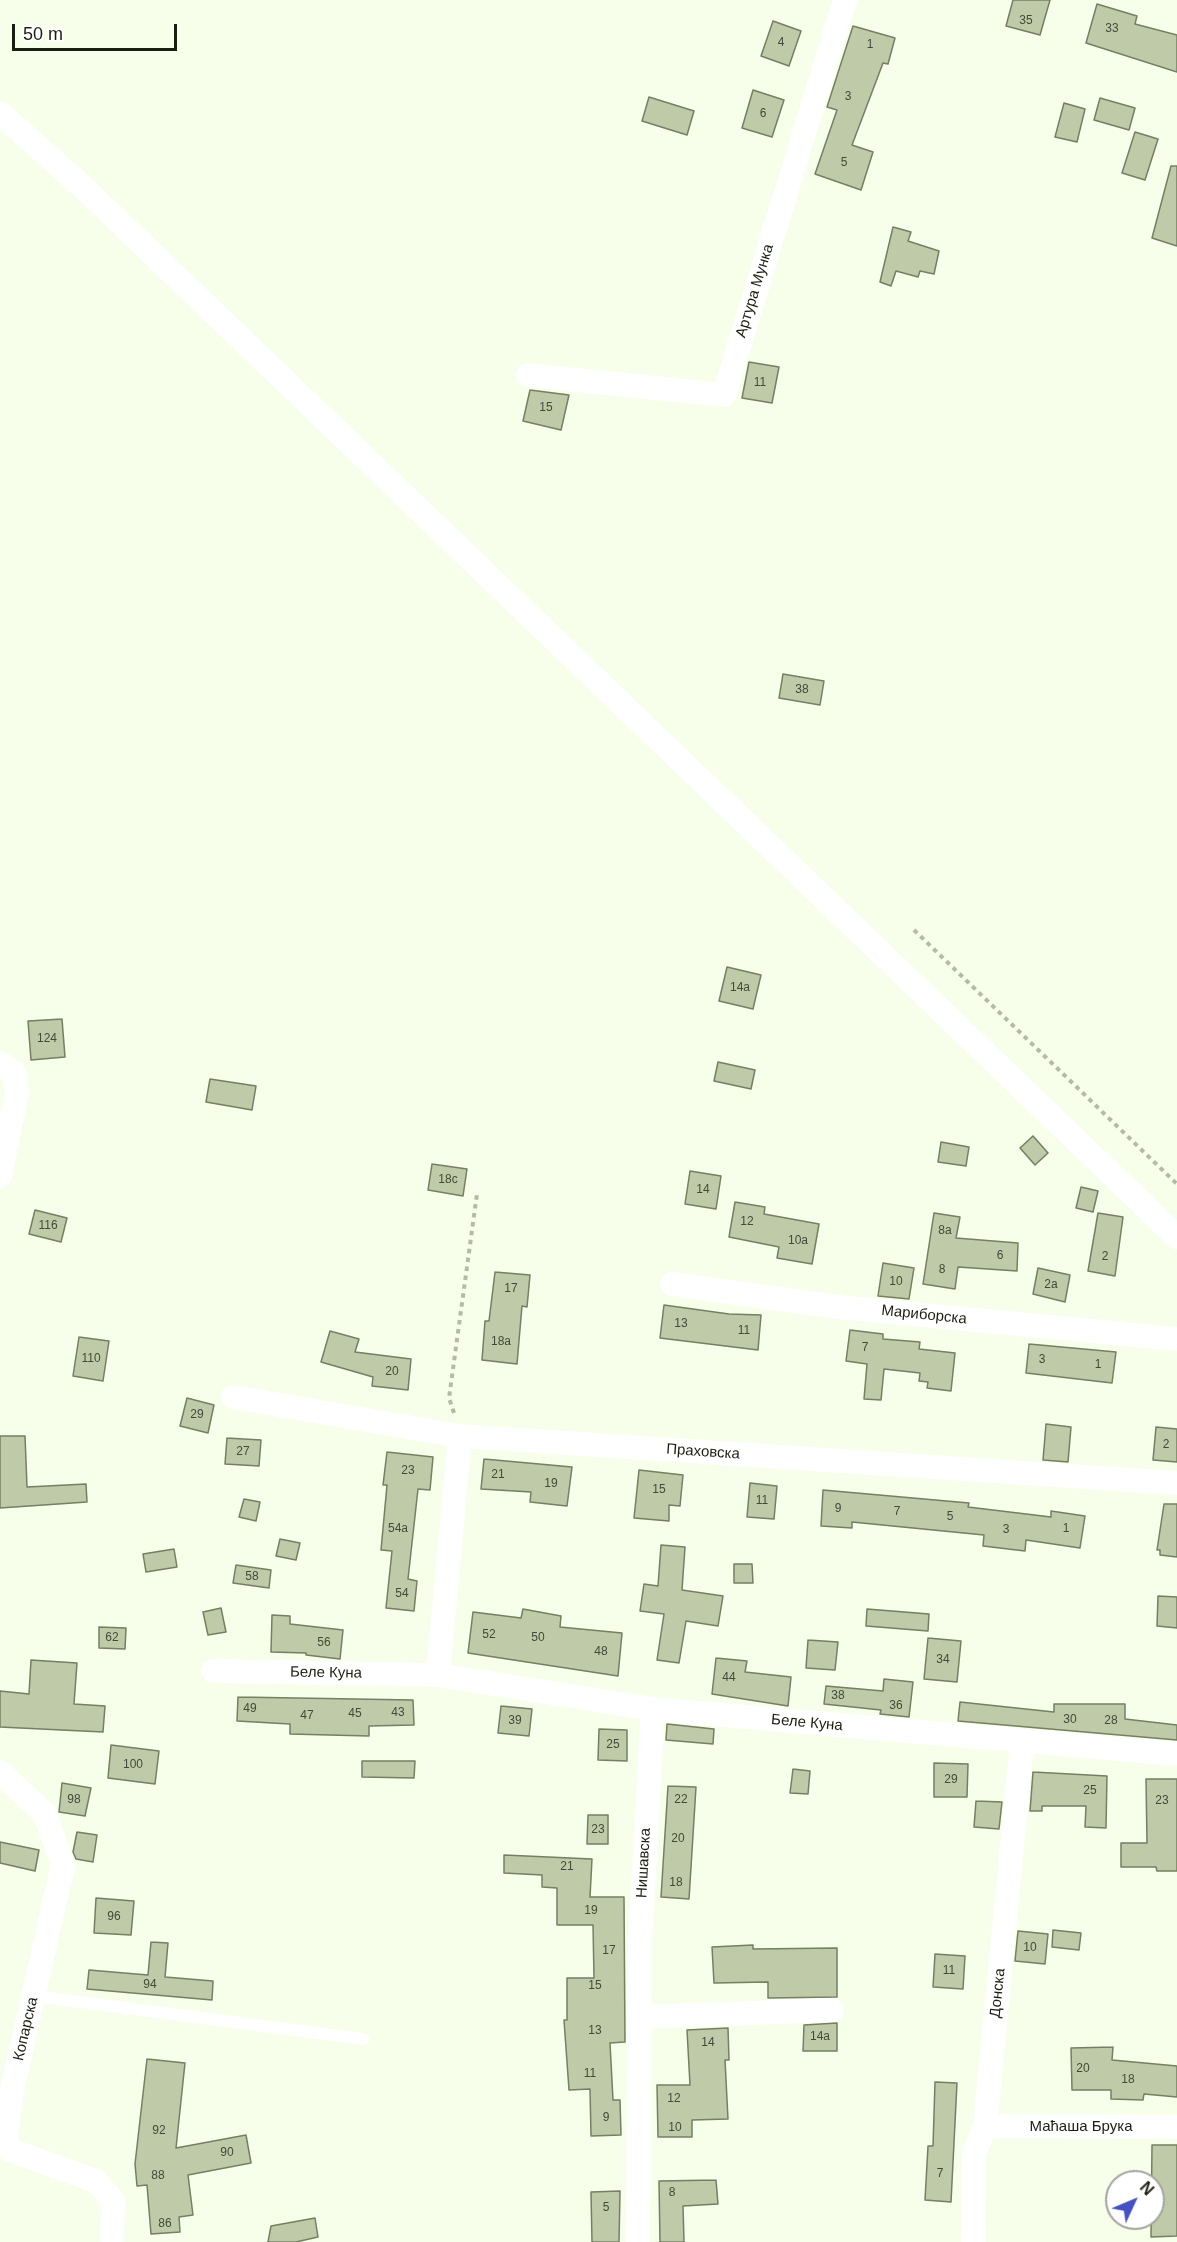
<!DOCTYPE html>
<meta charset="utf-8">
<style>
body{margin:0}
#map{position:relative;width:1177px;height:2242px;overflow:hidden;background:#f7feea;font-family:Arial,sans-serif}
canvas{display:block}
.north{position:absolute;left:1105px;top:2170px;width:60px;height:60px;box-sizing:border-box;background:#fff;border:2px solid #a4a5a0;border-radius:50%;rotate:46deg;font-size:16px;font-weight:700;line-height:24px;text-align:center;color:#1b1f12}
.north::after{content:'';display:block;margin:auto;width:21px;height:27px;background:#4351c5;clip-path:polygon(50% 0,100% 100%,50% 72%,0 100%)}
.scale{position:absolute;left:12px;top:24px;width:165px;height:27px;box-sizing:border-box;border:3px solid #1b1f12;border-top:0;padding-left:8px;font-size:18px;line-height:21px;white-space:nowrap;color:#1b1f12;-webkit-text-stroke:4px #fff;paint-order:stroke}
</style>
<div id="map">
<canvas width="1177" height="2242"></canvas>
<div class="north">N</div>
<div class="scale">50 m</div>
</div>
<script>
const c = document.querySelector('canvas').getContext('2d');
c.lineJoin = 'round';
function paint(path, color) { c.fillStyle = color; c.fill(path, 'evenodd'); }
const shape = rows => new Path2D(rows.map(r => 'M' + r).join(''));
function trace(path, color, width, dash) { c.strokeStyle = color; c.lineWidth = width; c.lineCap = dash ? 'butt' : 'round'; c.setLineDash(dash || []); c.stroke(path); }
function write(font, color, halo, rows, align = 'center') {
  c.font = font + ' Arial,sans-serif'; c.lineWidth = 4.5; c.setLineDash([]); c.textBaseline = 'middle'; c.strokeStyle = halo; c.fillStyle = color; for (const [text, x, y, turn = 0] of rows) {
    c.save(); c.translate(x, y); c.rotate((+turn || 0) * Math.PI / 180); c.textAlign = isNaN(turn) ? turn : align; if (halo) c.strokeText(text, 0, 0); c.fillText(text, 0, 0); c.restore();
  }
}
const building = shape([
 [1013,0,1050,0,1040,35,1006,26,1013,0],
 [1097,4,1137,16,1135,24,1177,35,1177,72,1086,43,1097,4],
 [773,21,801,31,789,66,761,56,773,21],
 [853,26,895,38,888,64,883,63,852,145,873,152,861,190,815,174,837,110,827,107,853,26],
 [753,90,784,100,772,137,742,128,753,90],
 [649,97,694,111,687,135,642,121,649,97],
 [1100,98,1135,108,1129,130,1094,120,1100,98],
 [1064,103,1085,109,1077,142,1055,137,1064,103],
 [1135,132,1158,139,1145,180,1122,173,1135,132],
 [1171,166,1177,166,1177,246,1152,238,1171,166],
 [893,227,911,232,908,241,939,251,934,274,920,271,918,277,896,271,891,286,880,282,893,227],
 [749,362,779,367,772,403,742,398,749,362],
 [530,390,569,395,561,430,523,421,530,390],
 [783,674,824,681,820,705,779,698,783,674],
 [727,967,761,975,753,1009,719,1001,727,967],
 [62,1019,65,1057,31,1060,28,1021,62,1019],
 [718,1062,755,1070,751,1089,714,1081,718,1062],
 [210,1079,256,1086,252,1110,206,1102,210,1079],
 [1033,1136,1048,1153,1035,1165,1020,1148,1033,1136],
 [941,1142,969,1147,966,1166,938,1162,941,1142],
 [432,1164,467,1169,463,1196,428,1190,432,1164],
 [690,1171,721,1176,716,1209,685,1204,690,1171],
 [1081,1187,1098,1191,1093,1212,1076,1208,1081,1187],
 [735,1202,765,1207,764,1214,819,1224,812,1264,777,1258,779,1247,729,1237,735,1202],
 [35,1210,67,1218,61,1242,29,1234,35,1210],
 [934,1213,960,1217,956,1238,1018,1243,1017,1271,958,1267,955,1289,923,1284,934,1213],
 [1098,1213,1123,1217,1115,1276,1088,1271,1098,1213],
 [883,1263,914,1268,909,1299,878,1296,883,1263],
 [1038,1268,1070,1275,1065,1302,1033,1294,1038,1268],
 [495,1272,530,1275,527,1307,522,1306,517,1364,482,1360,485,1321,489,1321,495,1272],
 [664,1305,729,1314,761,1315,758,1350,660,1338,664,1305],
 [850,1330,883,1334,883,1339,920,1342,919,1349,955,1353,951,1391,927,1388,928,1382,919,1381,920,1373,884,1369,881,1400,864,1399,867,1364,846,1361,850,1330],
 [330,1331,359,1339,355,1352,411,1359,408,1390,372,1386,373,1377,321,1362,330,1331],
 [79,1337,109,1341,103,1381,73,1376,79,1337],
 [1029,1344,1116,1352,1112,1383,1026,1373,1029,1344],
 [187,1398,214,1405,208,1433,180,1426,187,1398],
 [1046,1424,1071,1427,1068,1462,1043,1460,1046,1424],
 [1156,1427,1177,1429,1177,1462,1153,1460,1156,1427],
 [0,1436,25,1436,27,1487,86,1484,87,1502,0,1508,0,1436],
 [227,1438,261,1440,259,1466,225,1464,227,1438],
 [387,1452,433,1457,430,1490,418,1489,408,1579,417,1581,414,1611,386,1608,392,1551,381,1550,387,1485,383,1485,387,1452],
 [484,1459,572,1467,567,1506,530,1502,531,1492,481,1489,484,1459],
 [639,1470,683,1475,680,1506,669,1505,669,1521,634,1518,639,1470],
 [750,1483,777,1486,774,1519,747,1517,750,1483],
 [823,1490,969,1503,968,1507,1051,1517,1051,1511,1085,1516,1080,1548,1026,1540,1025,1551,983,1546,984,1535,852,1522,852,1528,821,1526,823,1490],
 [244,1499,260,1502,256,1521,239,1517,244,1499],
 [1164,1504,1177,1504,1177,1557,1160,1555,1160,1550,1157,1550,1164,1504],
 [280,1539,300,1543,296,1560,276,1556,280,1539],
 [661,1545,685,1547,682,1590,723,1596,718,1626,686,1621,679,1663,657,1660,664,1614,640,1611,644,1584,658,1586,661,1545],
 [174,1549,177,1567,146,1572,143,1554,174,1549],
 [734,1564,752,1564,753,1583,734,1583,734,1564],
 [236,1565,271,1570,269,1588,233,1583,236,1565],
 [1158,1596,1177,1597,1177,1628,1157,1626,1158,1596],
 [221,1608,226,1632,208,1635,203,1612,221,1608],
 [523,1609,561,1616,560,1627,622,1633,618,1676,468,1653,473,1612,521,1618,523,1609],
 [867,1609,929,1614,928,1631,866,1626,867,1609],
 [272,1615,290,1616,290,1624,343,1630,340,1659,306,1655,306,1653,271,1652,272,1615],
 [99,1627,126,1628,125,1649,99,1648,99,1627],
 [928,1638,961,1641,957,1682,924,1679,928,1638],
 [808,1640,838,1642,835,1670,806,1668,808,1640],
 [716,1658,747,1661,745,1672,791,1677,788,1706,712,1694,716,1658],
 [31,1660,77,1663,74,1704,105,1706,103,1732,0,1727,0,1691,29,1694,31,1660],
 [884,1679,913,1682,909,1717,880,1714,881,1710,824,1704,826,1686,883,1691,884,1679],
 [238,1697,413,1700,414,1725,369,1726,369,1736,290,1734,290,1724,237,1721,238,1697],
 [960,1702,1054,1712,1054,1704,1125,1704,1125,1719,1177,1725,1177,1740,958,1721,960,1702],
 [501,1706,532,1709,529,1736,498,1733,501,1706],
 [667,1724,714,1729,713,1744,666,1740,667,1724],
 [599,1729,627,1730,627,1761,598,1760,599,1729],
 [111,1745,159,1751,155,1784,108,1778,111,1745],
 [362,1761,415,1761,414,1778,362,1777,362,1761],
 [934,1763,968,1764,967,1797,934,1797,934,1763],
 [793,1769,810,1771,808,1794,790,1793,793,1769],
 [1033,1772,1107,1776,1106,1828,1085,1827,1086,1806,1042,1806,1042,1811,1030,1811,1033,1772],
 [1146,1779,1177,1779,1177,1871,1157,1871,1156,1867,1121,1867,1121,1843,1147,1843,1146,1779],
 [62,1783,91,1788,85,1816,59,1812,62,1783],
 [668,1786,696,1787,689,1899,661,1897,668,1786],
 [976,1801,1002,1802,999,1829,974,1827,976,1801],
 [588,1815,608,1815,608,1844,587,1844,588,1815],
 [77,1832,97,1835,93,1862,76,1859,73,1852,77,1832],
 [0,1842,39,1850,35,1871,0,1863,0,1842],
 [504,1855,592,1859,590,1897,624,1897,625,2042,610,2043,613,2100,620,2100,621,2135,591,2136,590,2089,569,2090,564,2020,567,2020,567,1978,594,1978,593,1925,557,1925,557,1888,542,1887,542,1875,504,1873,504,1855],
 [96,1898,134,1901,131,1935,94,1933,96,1898],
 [1053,1930,1081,1933,1079,1950,1052,1947,1053,1930],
 [1018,1931,1048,1934,1045,1964,1015,1961,1018,1931],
 [151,1942,168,1943,165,1977,213,1981,212,2000,87,1989,89,1970,148,1975,151,1942],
 [753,1945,753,1949,837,1948,837,1997,768,1998,768,1982,714,1983,712,1947,753,1945],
 [935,1954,965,1956,963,1989,933,1987,935,1954],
 [837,2023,837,2051,803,2051,804,2025,837,2023],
 [728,2028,729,2060,725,2060,728,2119,692,2120,692,2137,658,2137,657,2085,690,2085,687,2030,728,2028],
 [1113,2047,1112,2060,1177,2066,1177,2097,1144,2094,1143,2100,1111,2099,1111,2090,1072,2090,1071,2048,1113,2047],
 [147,2059,185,2063,176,2148,246,2135,251,2163,188,2175,193,2215,179,2217,180,2232,151,2234,147,2185,137,2186,135,2164,147,2059],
 [935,2082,957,2083,951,2202,925,2200,928,2146,933,2146,935,2082],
 [1152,2145,1177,2145,1177,2236,1151,2237,1152,2145],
 [716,2180,718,2204,683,2206,684,2242,660,2242,659,2181,716,2180],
 [620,2191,619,2242,592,2242,591,2192,620,2191],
 [315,2218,318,2237,296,2242,268,2242,271,2226,315,2218]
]);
const path = shape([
 [914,930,1177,1184],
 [454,1413,449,1398,477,1194]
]);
const service = shape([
 [34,1996,363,2039]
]);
const minor = shape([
 [0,113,87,191,1177,1237],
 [528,375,724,395,845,0],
 [0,1063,14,1073,17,1093,0,1176],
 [672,1284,838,1307,1177,1339],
 [233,1397,460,1436,1177,1483],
 [213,1671,438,1675,653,1709,1177,1754],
 [438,1675,460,1436],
 [0,1772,45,1814,63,1865,12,2090,6,2137,10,2150,96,2181,113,2201,112,2242],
 [639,2017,832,2010],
 [985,2126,1177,2127],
 [638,2242,640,1941,653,1709],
 [973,2242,974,2154,985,2126,1022,1743]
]);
const numberNames = [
 ["35",1026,21],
 ["33",1112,29],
 ["4",781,43],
 ["1",870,45],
 ["3",848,97],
 ["6",763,114],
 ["5",844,163],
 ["11",760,383],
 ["15",546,408],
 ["38",802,690],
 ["14a",740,988],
 ["124",47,1039],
 ["18c",448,1180],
 ["14",703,1190],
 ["12",747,1222],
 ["116",48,1226],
 ["8a",945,1231],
 ["10a",798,1241],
 ["6",1000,1256],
 ["2",1105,1257],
 ["8",942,1270],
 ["10",896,1282],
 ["2a",1051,1285],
 ["17",511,1289],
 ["13",681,1324],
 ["11",744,1331],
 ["18a",501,1342],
 ["7",865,1348],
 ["110",91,1359],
 ["3",1042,1360],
 ["1",1098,1365],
 ["20",392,1372],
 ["29",197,1415],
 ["2",1166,1445],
 ["27",243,1452],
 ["23",408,1471],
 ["21",498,1475],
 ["19",551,1484],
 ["15",659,1490],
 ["11",762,1501],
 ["9",838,1509],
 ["7",897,1512],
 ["5",950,1517],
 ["54a",398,1529],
 ["1",1066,1529],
 ["3",1006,1530],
 ["58",252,1577],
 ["54",402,1594],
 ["52",489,1635],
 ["62",112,1638],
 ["50",538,1638],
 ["56",324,1643],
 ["48",601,1652],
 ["34",943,1660],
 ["44",729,1678],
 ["38",838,1696],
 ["36",896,1706],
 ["49",250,1709],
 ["43",398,1713],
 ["45",355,1714],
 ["47",307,1716],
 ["30",1070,1720],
 ["39",515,1721],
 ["28",1111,1721],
 ["25",613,1745],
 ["100",133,1765],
 ["29",951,1780],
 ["25",1090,1791],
 ["98",74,1800],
 ["22",681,1800],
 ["23",1162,1801],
 ["23",598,1830],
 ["20",678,1839],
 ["21",567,1867],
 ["18",676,1883],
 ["19",591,1911],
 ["96",114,1917],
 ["10",1030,1948],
 ["17",609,1951],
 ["11",949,1971],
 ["94",150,1985],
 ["15",595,1986],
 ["13",595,2031],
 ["14a",820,2037],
 ["14",708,2043],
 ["20",1083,2069],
 ["11",590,2074],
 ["18",1128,2080],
 ["12",674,2099],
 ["9",606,2118],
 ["10",675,2128],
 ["92",159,2131],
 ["90",227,2153],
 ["7",940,2174],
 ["88",158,2176],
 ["8",672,2193],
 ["5",606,2208],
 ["86",165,2224]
];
const streetNames = [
 ["Артура Мунка",755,291,-73],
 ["Мариборска",924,1315,6],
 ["Праховска",703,1452,4],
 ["Беле Куна",326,1673,1],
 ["Беле Куна",807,1723,5],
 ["Нишавска",644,1863,-87],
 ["Донска",998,1993,-84],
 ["Копарска",26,2029,-77],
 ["Маћаша Брука",1081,2127]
];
paint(building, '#bfcaa9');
trace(building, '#757f61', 1.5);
trace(path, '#b4baa8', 4, [4.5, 4.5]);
trace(service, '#fff', 12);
trace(minor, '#fff', 24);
write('12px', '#444a38', null, numberNames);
write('15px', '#1b1f12', '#fff', streetNames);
</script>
